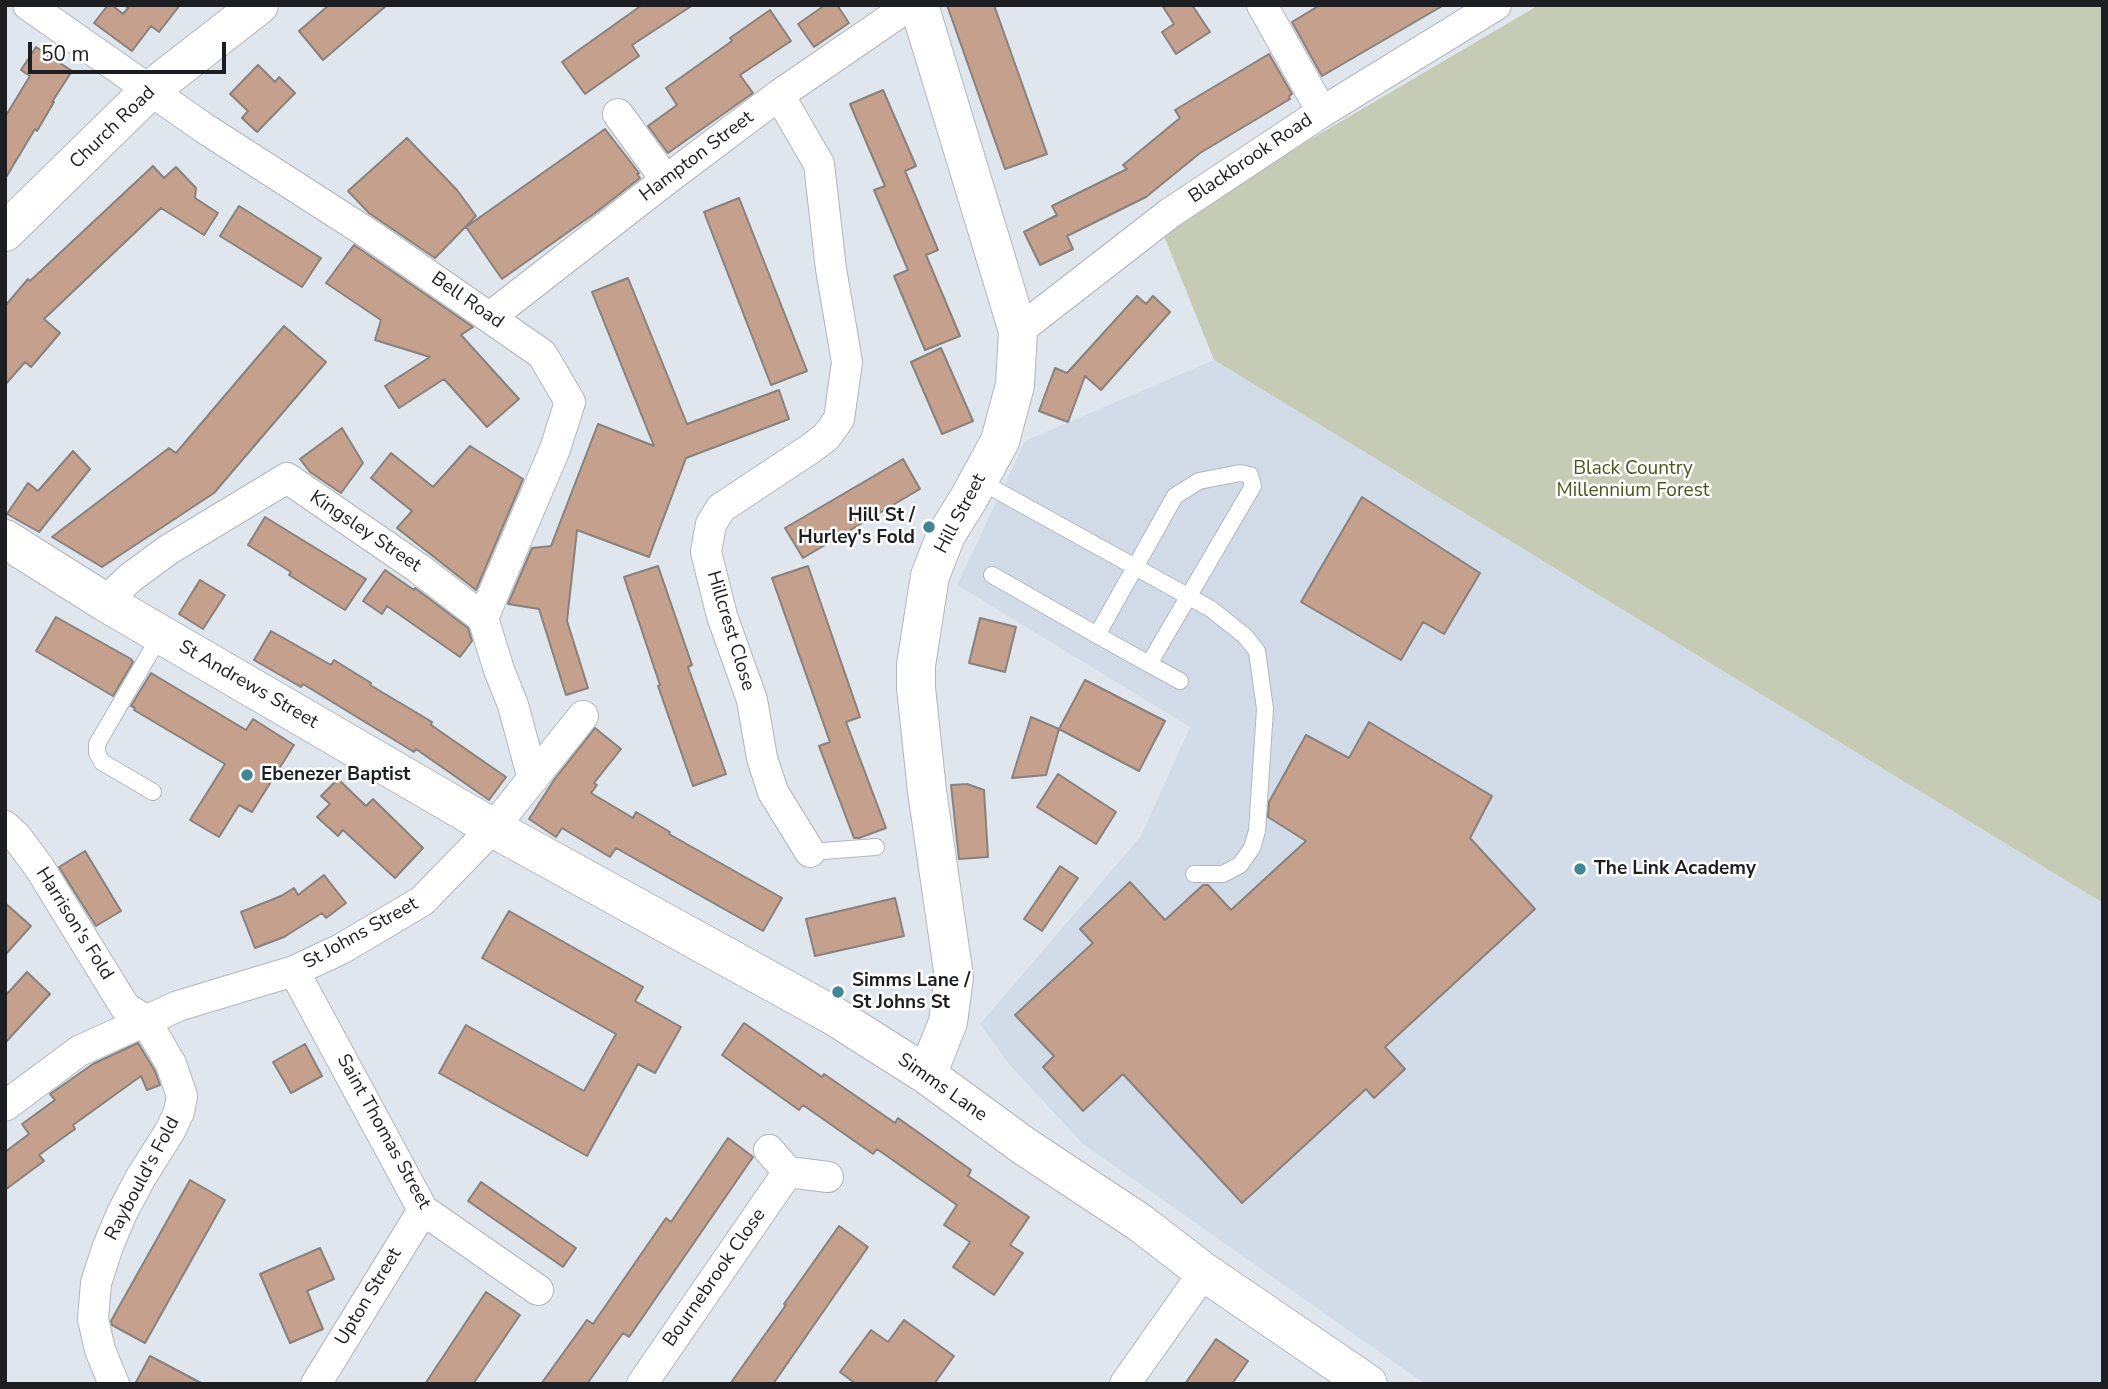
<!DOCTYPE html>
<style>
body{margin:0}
#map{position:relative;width:2108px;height:1389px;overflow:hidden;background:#e0e6ed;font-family:"Nunito Sans",sans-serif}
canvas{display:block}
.frame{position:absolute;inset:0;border:7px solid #1c1e21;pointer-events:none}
.scale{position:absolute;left:28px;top:42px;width:198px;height:32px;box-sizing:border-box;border:4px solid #1c1e21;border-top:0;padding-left:9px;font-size:21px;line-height:24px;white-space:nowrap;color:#1c1e21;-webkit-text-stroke:5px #fff;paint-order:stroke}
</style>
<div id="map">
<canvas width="2108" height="1389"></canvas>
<div class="frame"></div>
<div class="scale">50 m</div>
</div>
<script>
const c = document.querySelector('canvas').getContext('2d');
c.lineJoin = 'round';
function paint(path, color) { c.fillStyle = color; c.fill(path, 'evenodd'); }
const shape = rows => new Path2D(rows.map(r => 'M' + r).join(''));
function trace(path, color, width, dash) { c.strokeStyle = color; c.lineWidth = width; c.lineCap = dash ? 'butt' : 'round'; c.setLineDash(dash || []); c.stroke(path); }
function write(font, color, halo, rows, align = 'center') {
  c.font = font + ' "Nunito Sans",sans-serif'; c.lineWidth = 5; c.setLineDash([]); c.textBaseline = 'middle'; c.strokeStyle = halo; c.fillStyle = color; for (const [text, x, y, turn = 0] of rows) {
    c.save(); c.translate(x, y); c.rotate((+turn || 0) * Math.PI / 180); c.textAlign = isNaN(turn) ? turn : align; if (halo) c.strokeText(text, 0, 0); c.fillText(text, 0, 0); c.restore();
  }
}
const built = shape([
 [1214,360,2103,903,2103,1384,1425,1384,1083,1144,1008,1063,980,1024,1141,836,1190,727,957,585,1025,441]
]);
const green = shape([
 [1539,5,2103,5,2103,903,1214,360,1164,236,1277,159]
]);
const building = shape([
 [108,5,112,5,123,14,128,8,124,5,180,5,159,32,151,26,132,51,94,23,108,5],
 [329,5,387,5,323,60,299,31,329,5],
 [642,5,693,5,632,45,639,56,585,94,562,62,642,5],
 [825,5,837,5,849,23,814,47,798,24,825,5],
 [947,5,994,5,1047,154,1005,169,947,5],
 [1162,5,1192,5,1210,32,1176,54,1162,32,1174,24,1162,5],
 [1320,5,1444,5,1322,76,1292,22,1320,5],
 [770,10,791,41,740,75,753,93,668,153,648,126,677,105,666,88,732,41,730,38,770,10],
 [36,47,72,71,52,102,54,102,37,131,35,129,5,179,5,117,30,76,21,70,36,47],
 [1269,54,1292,94,1289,96,1290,99,1200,153,1146,197,1067,236,1073,249,1040,265,1024,232,1057,215,1052,206,1127,169,1123,165,1180,118,1175,110,1269,54],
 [258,65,275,82,279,77,295,93,257,132,242,118,248,111,230,94,258,65],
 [883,90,916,166,905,171,938,250,926,255,960,336,925,350,894,276,908,270,874,190,885,186,850,104,883,90],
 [605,129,639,173,637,174,640,178,595,213,502,279,466,227,605,129],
 [407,138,457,190,476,216,435,258,369,213,348,191,407,138],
 [153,166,164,178,176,167,196,188,195,198,218,213,204,235,161,208,44,319,60,333,31,367,25,362,5,385,5,306,28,279,30,281,153,166],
 [739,198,807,371,771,385,704,212,739,198],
 [239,206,321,258,302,287,220,236,239,206],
 [354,245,473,327,461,335,519,399,487,427,444,379,399,408,385,386,430,357,375,340,381,320,326,283,354,245],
 [628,278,687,424,779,390,789,419,686,458,649,557,577,530,567,621,588,688,566,695,539,609,508,604,532,548,551,546,598,424,654,446,592,292,628,278],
 [1137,296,1146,304,1153,296,1170,312,1101,390,1085,376,1068,422,1039,411,1055,368,1067,373,1137,296],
 [284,326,326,362,214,493,102,567,52,537,169,448,176,453,284,326],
 [941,348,973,421,942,434,911,362,941,348],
 [342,428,363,463,341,493,310,472,300,459,342,428],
 [470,446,523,479,476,590,397,528,412,511,371,478,391,453,433,487,470,446],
 [73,451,90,469,39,532,7,514,28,483,38,491,73,451],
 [903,459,920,489,803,558,785,528,903,459],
 [1362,497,1480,573,1444,634,1423,622,1401,660,1301,602,1362,497],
 [265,517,366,579,345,610,289,575,291,572,248,545,265,517],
 [658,566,692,665,688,667,726,774,693,786,658,686,660,685,624,577,658,566],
 [808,566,860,717,846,722,886,828,859,838,854,838,819,746,830,742,772,578,808,566],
 [385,570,414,590,415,588,468,628,472,641,460,657,387,606,382,614,363,601,385,570],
 [200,580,225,595,203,629,179,614,200,580],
 [56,617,131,659,133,662,113,696,36,651,56,617],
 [980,618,1016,627,1005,672,969,663,980,618],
 [271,631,331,665,334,660,371,683,370,685,432,722,431,725,506,777,489,800,416,749,414,752,303,684,301,687,254,660,271,631],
 [151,673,246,730,253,719,294,745,252,812,239,805,219,837,190,820,225,764,134,710,135,708,131,706,151,673],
 [1085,680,1165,721,1139,771,1059,729,1085,680],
 [1031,717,1059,729,1046,775,1012,778,1031,717],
 [1369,722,1492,796,1470,838,1535,909,1385,1047,1405,1069,1374,1098,1366,1089,1242,1203,1123,1074,1083,1111,1043,1067,1054,1056,1015,1015,1093,943,1080,929,1130,882,1165,920,1203,885,1208,885,1231,910,1306,841,1268,817,1269,802,1306,735,1349,758,1369,722],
 [595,728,621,749,594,783,597,785,591,793,633,818,636,812,670,832,669,834,782,898,763,931,616,848,610,857,562,828,556,837,529,819,554,780,595,728],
 [1058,774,1116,812,1096,844,1037,807,1058,774],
 [338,779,366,806,373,799,423,848,395,878,343,830,338,836,317,817,330,804,321,796,338,779],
 [967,784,984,790,988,857,959,859,951,785,967,784],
 [85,851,121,911,96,926,59,867,85,851],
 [1060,866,1078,878,1042,931,1024,919,1060,866],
 [324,875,346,903,326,918,322,913,284,937,255,948,241,912,281,896,294,888,298,895,324,875],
 [895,898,904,936,815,956,806,919,895,898],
 [5,903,31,926,5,955,5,903],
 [509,911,643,987,635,1001,681,1027,655,1073,638,1064,587,1156,439,1073,466,1025,584,1091,616,1034,482,958,509,911],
 [27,972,50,994,5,1043,5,996,27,972],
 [744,1023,822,1077,824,1074,895,1123,898,1118,971,1170,968,1176,1029,1217,1010,1245,1023,1253,994,1295,953,1267,970,1242,944,1225,957,1205,877,1149,873,1154,803,1105,799,1110,722,1055,744,1023],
 [138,1043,155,1071,160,1085,147,1090,141,1076,73,1125,75,1129,39,1155,44,1161,5,1190,5,1152,29,1134,22,1124,55,1100,50,1094,93,1064,138,1043],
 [305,1044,322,1076,291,1093,273,1062,305,1044],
 [728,1138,753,1157,629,1337,623,1333,587,1384,541,1384,587,1320,593,1324,666,1218,671,1222,728,1138],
 [190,1180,225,1200,145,1343,112,1325,111,1321,190,1180],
 [481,1182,576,1248,563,1267,468,1201,481,1182],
 [839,1226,868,1247,773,1384,730,1384,786,1305,784,1304,839,1226],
 [320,1248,334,1279,307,1291,323,1329,290,1343,260,1274,320,1248],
 [486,1292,520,1315,473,1384,425,1384,486,1292],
 [904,1320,954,1356,934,1384,856,1384,840,1372,871,1330,888,1342,904,1320],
 [1216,1339,1248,1361,1232,1384,1185,1384,1216,1339],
 [150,1356,203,1384,135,1384,150,1356]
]);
const lane = shape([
 [978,480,1211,609,1245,636,1257,651,1265,709,1257,831,1252,848,1240,865,1223,874,1194,874],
 [992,575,1097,635,1149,664,1253,486,1250,475,1240,473,1199,481,1175,496,1097,635],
 [1149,664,1180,681],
 [153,792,102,762,97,753,97,744,161,634],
 [810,852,876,847]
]);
const street = shape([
 [28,5,204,128,369,234,542,354,570,402,555,449,483,618],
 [1262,5,1322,112],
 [779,95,819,164,831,269,847,362,839,419,826,437,810,449,721,508,711,524,706,552,722,616,752,700,762,758,773,792,810,852],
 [618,114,666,180],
 [490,317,666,180,779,95,910,5],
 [1018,331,1170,213,1322,112,1496,5],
 [105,602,130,578,168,550,287,478,418,568,483,618,499,670,513,705,533,779],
 [5,826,16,836,39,867,125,1007,145,1020,171,1064,182,1096,179,1112,170,1131,141,1177,122,1213,108,1246,96,1283,93,1319,100,1350,114,1384],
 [294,971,423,1210,538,1290],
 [5,1106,79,1051,178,1006,294,971,341,949,422,901,493,828,583,716],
 [769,1150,788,1172],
 [316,1384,423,1210],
 [642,1384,788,1172,828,1177],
 [1125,1384,1204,1272]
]);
const secondary = shape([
 [919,5,1018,331,1015,385,1000,441,969,498,946,535,930,576,916,665,916,688,927,791,954,977,948,1022,927,1075],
 [5,232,150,90,259,5],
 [5,539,105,602,493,828,834,1016,927,1075,1024,1146,1139,1222,1204,1272,1368,1384]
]);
const markers = [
 [929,527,7,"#428695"],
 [247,775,7,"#428695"],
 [1580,869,7,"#428695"],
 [838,992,7,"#428695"]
];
const streetNames = [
 ["Church Road",113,128,-44],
 ["Hampton Street",697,157,-37],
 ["Blackbrook Road",1251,159,-34],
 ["Bell Road",467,301,35],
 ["Hill Street",961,514,-62],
 ["Kingsley Street",365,532,34],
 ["Hillcrest Close",730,631,73],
 ["St Andrews Street",248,685,30],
 ["Harrison's Fold",74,924,58],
 ["St Johns Street",361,934,-29],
 ["Simms Lane",942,1088,35],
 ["Saint Thomas Street",383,1132,61],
 ["Raybould's Fold",143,1179,-62],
 ["Bournebrook Close",715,1278,-55],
 ["Upton Street",369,1297,-59]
];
const parkNames = [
 ["Black Country",1633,469],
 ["Millennium Forest",1633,491]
];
const poiNames = [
 ["Hill St /",915,516,"right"],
 ["Hurley's Fold",915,538,"right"],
 ["Ebenezer Baptist",261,775],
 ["The Link Academy",1594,869],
 ["Simms Lane /",852,981],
 ["St Johns St",852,1003]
];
paint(built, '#d2dce9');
paint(green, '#c6cbb5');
paint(building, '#c4a08d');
trace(building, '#89817d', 2);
trace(lane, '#b1b6bd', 18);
trace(street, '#b1b6bd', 32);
trace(secondary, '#b1b6bd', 40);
trace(lane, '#fff', 16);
trace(street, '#fff', 30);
trace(secondary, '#fff', 38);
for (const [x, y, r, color] of markers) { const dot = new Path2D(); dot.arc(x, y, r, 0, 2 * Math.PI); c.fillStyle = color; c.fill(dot); trace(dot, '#fff', 2.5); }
write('19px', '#1c1e21', '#fff', streetNames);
write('19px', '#4b541a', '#fff', parkNames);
write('bold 19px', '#1c1e21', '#fff', poiNames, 'left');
</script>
